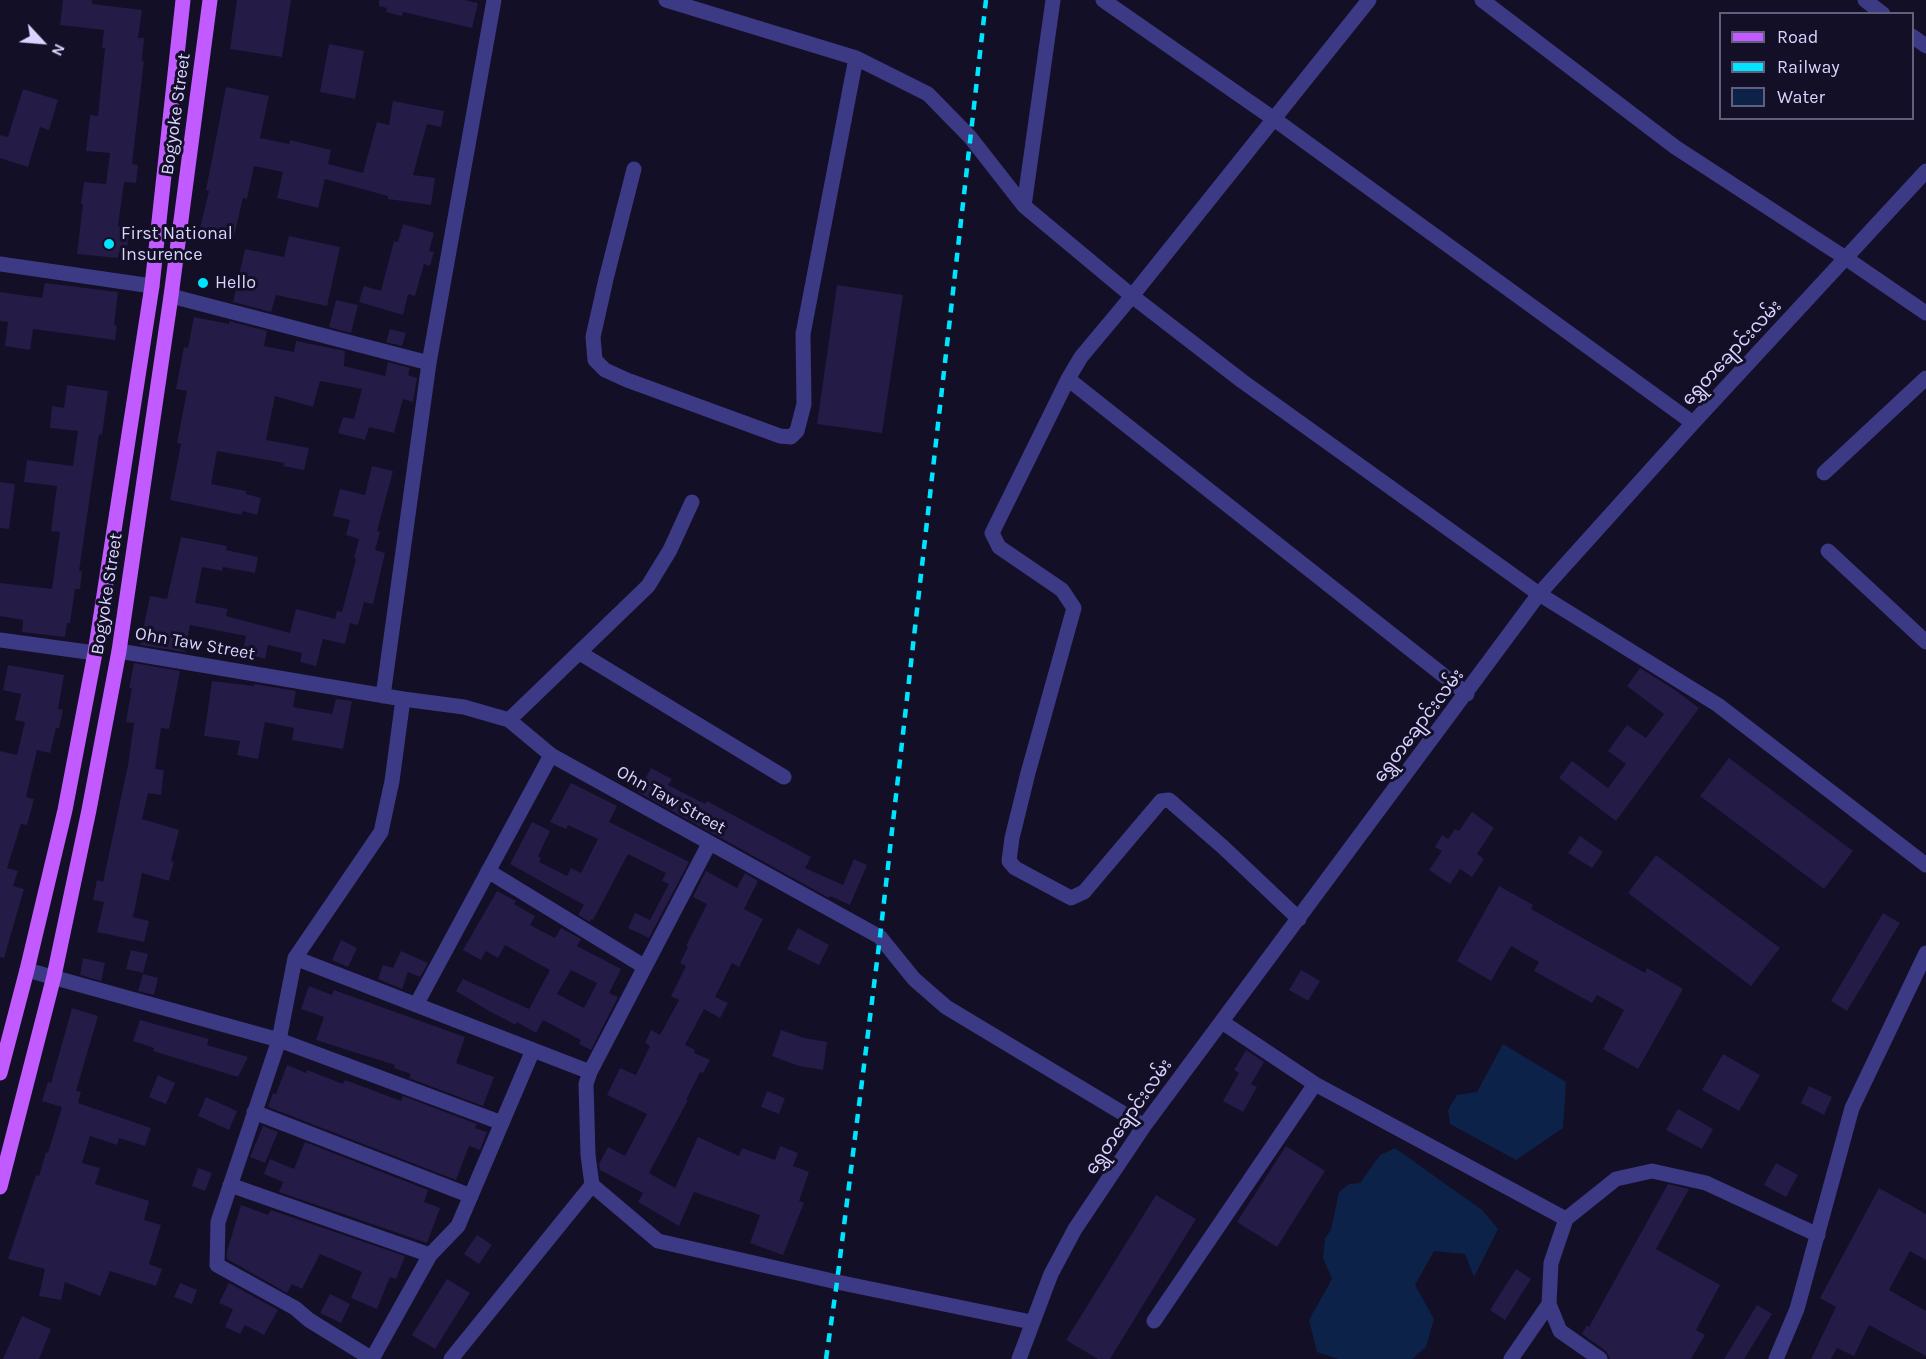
<!DOCTYPE html>
<meta charset="utf-8">
<style>
body{margin:0}
#map{position:relative;width:1926px;height:1359px;overflow:hidden;background:#130f26;font-family:Karla,sans-serif}
canvas{display:block}
.legend{position:absolute;left:1719px;top:12px;width:195px;height:108px;box-sizing:border-box;background:#130f26;border:2px solid #625e7d;margin:0;padding:8px 10px;list-style:none;font-size:18px;color:#d9d4ff}
.legend li{display:flex;align-items:center;gap:12px;height:30px}
.legend b{width:30px;border:2px solid #625e7d}
.north{position:absolute;left:12px;top:12px;width:60px;height:60px;-webkit-text-stroke:4px #130f26;paint-order:stroke;rotate:116deg;font-size:16px;font-weight:700;line-height:24px;text-align:center;color:#d9d4ff}
.north::after{content:'';display:block;margin:auto;width:21px;height:27px;background:#d9d4ff;clip-path:polygon(50% 0,100% 100%,50% 72%,0 100%)}
</style>
<div id="map">
<canvas width="1926" height="1359"></canvas>
<ul class="legend">
<li><b style="height:8px;background:#c25bff"></b>Road</li>
<li><b style="height:8px;background:#00e5ff"></b>Railway</li>
<li><b style="height:16px;background:#0c2248"></b>Water</li>
</ul>
<div class="north">N</div>
</div>
<script>
const c = document.querySelector('canvas').getContext('2d');
c.lineJoin = 'round';
function paint(path, color) { c.fillStyle = color; c.fill(path, 'evenodd'); }
const shape = rows => new Path2D(rows.map(r => 'M' + r).join(''));
function trace(path, color, width, dash) { c.strokeStyle = color; c.lineWidth = width; c.lineCap = dash ? 'butt' : 'round'; c.setLineDash(dash || []); c.stroke(path); }
function write(font, color, halo, rows, align = 'center') {
  c.font = font + ' Karla,"Noto Sans Myanmar",sans-serif'; c.lineWidth = 6; c.setLineDash([]); c.textBaseline = 'middle'; c.strokeStyle = halo; c.fillStyle = color; for (const [text, x, y, turn = 0] of rows) {
    c.save(); c.translate(x, y); c.rotate((+turn || 0) * Math.PI / 180); c.textAlign = isNaN(turn) ? turn : align; if (halo) c.strokeText(text, 0, 0); c.fillText(text, 0, 0); c.restore();
  }
}
const water = shape([
 [1503,1044,1566,1082,1563,1128,1516,1160,1450,1124,1448,1110,1457,1095,1477,1092],
 [1395,1148,1482,1210,1498,1229,1474,1277,1465,1254,1434,1251,1415,1285,1434,1319,1426,1347,1412,1359,1338,1359,1317,1352,1309,1320,1332,1279,1323,1258,1325,1238,1331,1230,1339,1192,1349,1184,1360,1183,1380,1155]
]);
const building = shape([
 [63,0,92,0,92,4,142,10,138,38,144,38,142,61,144,61,132,164,138,165,136,183,124,182,118,226,121,227,121,234,129,235,126,253,119,252,118,258,77,254,83,204,81,204,84,182,106,184,110,153,86,151,90,115,98,116,105,48,102,48,104,30,60,25],
 [237,0,291,0,282,57,230,49],
 [379,0,464,0,478,3,472,28,403,12,402,16,386,12,387,8,379,6],
 [329,44,364,51,355,99,320,92],
 [226,87,269,96,260,138,289,144,290,140,331,150,328,164,363,173,377,122,389,125,393,101,444,111,441,127,427,124,413,175,435,178,431,205,388,199,388,196,325,179,318,208,277,198,283,172,254,166,247,199,243,198,233,240,199,232,209,191,206,190],
 [23,89,58,100,49,130,40,127,28,167,0,158,0,135,8,137],
 [403,224,434,233,429,251,434,252,430,266,424,264,415,296,408,294,403,315,359,302,364,286,381,291,394,241,398,242],
 [289,236,340,247,327,306,276,295,271,312,233,302,245,249,284,257],
 [45,283,118,292,114,325,117,326,115,340,33,329,30,350,5,346,8,322,0,321,0,292,42,298],
 [837,285,903,295,882,433,817,424],
 [336,300,358,305,351,333,329,327],
 [194,317,229,324,229,321,267,331,264,346,294,352,296,341,345,351,344,366,385,376,388,362,410,368,408,375,417,378,413,402,403,399,394,433,369,427,365,440,338,433,343,417,354,419,362,389,320,381,313,407,275,396,266,440,309,448,304,470,283,466,284,463,217,451,211,484,246,491,246,494,261,498,257,515,242,511,242,515,170,500,181,444,177,443,187,391,176,389,184,347,188,348],
 [390,329,406,333,402,346,386,342],
 [67,385,108,391,102,435,99,434,79,571,82,571,80,589,75,589,70,623,67,623,65,637,22,632,23,620,0,616,0,583,52,589,60,532,51,531,57,486,24,482,27,460,73,466,78,431,50,428,52,406,64,408],
 [372,466,393,471,377,531,380,532,375,550,385,553,373,604,364,602,358,625,350,623,345,644,323,639,316,666,300,662,302,653,268,645,265,659,242,653,246,636,190,625,185,652,140,645,150,596,167,599,181,537,227,546,226,550,258,557,255,573,223,567,222,571,202,567,195,603,228,609,226,616,290,633,296,609,335,619,337,611,342,612,356,559,354,558,359,539,346,535,350,520,333,516,340,489,365,495],
 [0,482,15,484,9,529,0,528],
 [134,663,180,671,169,729,161,728,155,769,164,770,161,795,148,793,142,819,179,830,171,861,174,862,169,881,142,873,133,917,149,921,144,942,97,932,104,902,93,900,97,880,103,882,128,765,134,723,126,722,132,688,129,688],
 [8,665,64,675,58,709,63,710,59,728,56,728,50,753,37,750,26,797,34,799,27,825,21,824,7,868,18,871,13,886,24,889,4,958,0,957,0,751,17,755,25,722,15,720,21,694,3,690],
 [1640,668,1675,690,1699,708,1616,821,1559,778,1572,761,1608,788,1626,764,1608,751,1627,725,1646,738,1664,714,1627,686],
 [212,681,254,686,254,684,296,691,293,707,332,714,336,699,352,701,343,749,292,740,294,728,265,722,258,759,237,755,240,741,204,736],
 [1729,758,1853,851,1824,889,1700,796],
 [651,768,672,779,668,785,705,804,707,801,811,857,805,868,843,885,854,859,867,865,850,905,830,896,829,898,638,792],
 [571,783,617,806,609,822,689,862,649,938,628,928,635,913,650,920,669,884,662,881,666,873,628,854,593,920,591,919,590,922,578,915,584,905,510,864,532,822,550,831,538,856,541,858,539,862,567,876,571,868,581,873,598,839,568,825,566,829,550,822],
 [1472,812,1494,828,1477,854,1484,859,1472,877,1460,869,1450,884,1429,870,1442,851,1435,847,1442,835,1448,839,1455,829,1459,831],
 [1580,836,1603,852,1592,868,1568,853],
 [1656,855,1780,948,1751,986,1628,893],
 [706,871,737,888,745,873,758,881,744,909,763,919,739,967,732,963,715,997,728,1003,720,1018,704,1009,685,1045,695,1050,694,1053,710,1060,703,1073,700,1072,686,1100,688,1100,649,1173,675,1188,698,1137,739,1156,742,1148,775,1160,780,1146,798,1153,793,1166,809,1172,799,1201,804,1203,783,1255,750,1243,760,1215,694,1192,679,1226,638,1202,643,1193,600,1170,599,1164,608,1147,625,1156,647,1114,607,1095,620,1068,636,1075,650,1046,645,1043,651,1030,660,1035,679,1000,671,996,686,966,680,963,688,947,686,946,707,904,693,897],
 [1499,886,1533,905,1531,909,1645,973,1647,968,1683,989,1638,1069,1603,1049,1624,1010,1597,995,1592,1003,1534,971,1539,962,1511,946,1491,981,1457,961],
 [497,891,516,901,514,904,535,916,530,925,555,938,561,928,581,939,577,946,621,969,609,993,618,997,591,1050,579,1044,581,1040,543,1020,536,1033,517,1022,516,1025,489,1011,456,991,463,979,529,1009,550,970,505,945,498,958,486,951,481,960,463,950],
 [571,970,597,983,584,1008,557,994],
 [1883,913,1900,923,1847,1011,1831,1001],
 [798,928,829,945,819,965,787,949],
 [341,940,357,948,348,967,332,960],
 [131,950,148,954,143,973,126,969],
 [401,951,428,963,420,977,408,972,402,989,378,979,383,965,393,968],
 [83,958,105,963,101,981,80,975],
 [1301,970,1320,981,1308,1001,1289,990],
 [143,974,158,978,154,995,138,991],
 [309,986,332,995,334,990,465,1037,456,1063,494,1077,483,1106,409,1078,411,1074,394,1068,395,1065,316,1040,324,1017,301,1009],
 [72,1008,98,1016,76,1091,81,1092,78,1103,151,1128,145,1146,119,1138,117,1145,90,1136,82,1163,100,1168,95,1184,149,1201,144,1220,161,1225,149,1264,162,1269,156,1286,110,1271,100,1296,65,1282,61,1300,39,1296,45,1269,8,1259,36,1175,39,1176,46,1152,48,1153,62,1107,42,1101,48,1082,51,1083],
 [140,1020,209,1039,207,1045,248,1057,238,1077,153,1051,154,1048,133,1041],
 [781,1030,804,1038,827,1042,823,1070,799,1066,772,1056],
 [1246,1050,1264,1062,1251,1084,1257,1087,1243,1112,1223,1101,1239,1073,1234,1070],
 [1723,1054,1760,1075,1739,1111,1702,1090],
 [287,1065,306,1073,307,1070,343,1084,345,1080,401,1101,403,1096,477,1124,475,1128,487,1132,480,1150,469,1146,456,1180,268,1107,273,1093,276,1094],
 [158,1075,175,1083,166,1104,149,1097],
 [1809,1086,1832,1097,1824,1115,1801,1103],
 [767,1091,785,1098,779,1114,761,1107],
 [206,1097,237,1111,229,1130,198,1116],
 [1678,1109,1713,1129,1702,1149,1666,1130],
 [263,1126,278,1132,265,1163,250,1157],
 [305,1142,428,1190,424,1202,440,1208,427,1243,279,1192,283,1182,264,1174,270,1159,294,1169],
 [1286,1146,1325,1171,1277,1247,1237,1222],
 [1776,1163,1798,1175,1786,1197,1764,1185],
 [198,1168,212,1173,205,1191,192,1186],
 [1668,1184,1689,1189,1656,1249,1720,1285,1696,1330,1705,1335,1691,1359,1610,1359,1606,1351,1582,1334,1587,1325,1589,1327],
 [1879,1188,1926,1214,1926,1260,1910,1251,1889,1290,1926,1311,1926,1356,1869,1325,1854,1356,1837,1348,1831,1359,1811,1359,1836,1307,1820,1298],
 [1156,1195,1196,1219,1110,1359,1098,1359,1066,1340],
 [241,1205,268,1215,271,1210,405,1256,396,1279,390,1277,377,1309,351,1298,362,1272,320,1254,302,1289,292,1284,287,1293,227,1259,227,1251],
 [477,1235,492,1245,479,1264,464,1254],
 [1516,1269,1531,1279,1505,1320,1490,1310],
 [447,1279,470,1293,435,1349,412,1335],
 [180,1283,197,1290,192,1304,174,1297],
 [229,1283,278,1310,264,1335,245,1325,240,1334,225,1327,233,1309,219,1303],
 [330,1294,350,1304,341,1323,320,1313],
 [1757,1305,1772,1314,1744,1359,1724,1359],
 [22,1316,51,1329,39,1359,3,1359]
]);
const minor = shape([
 [666,0,856,58,928,94,970,137,1024,206,1132,296,1242,381,1539,594,1718,705,1926,865],
 [1103,0,1274,119,1693,423],
 [1482,0,1675,147,1847,259,1926,313],
 [1865,0,1883,14],
 [1912,36,1926,46],
 [634,169,606,279,593,337,595,360,605,370,627,380,780,436,791,437,797,431,804,404,803,334,856,58],
 [1024,206,1053,0],
 [0,264,152,286],
 [171,296,429,363],
 [1068,379,1467,694],
 [1824,473,1926,378],
 [1828,551,1926,642],
 [0,640,95,653],
 [119,651,403,699,464,707,509,720,551,755,880,937,914,979,946,1007,1144,1126],
 [580,653,784,777],
 [383,696,429,363,494,0],
 [509,720,648,586,670,550,692,502],
 [709,844,590,1072,586,1084,588,1155,592,1185,658,1241,837,1282,1031,1322],
 [488,871,645,967],
 [1299,919,1223,847,1169,800,1161,801,1084,892,1071,898,1015,868,1009,861,1012,838,1028,773,1074,608,1062,590,999,547,992,533,1068,379,1081,357,1132,296,1369,0],
 [295,958,590,1072],
 [27,970,279,1040,502,1123],
 [416,1005,551,755],
 [1222,1022,1315,1084,1566,1219],
 [254,1112,471,1196],
 [230,1185,430,1255],
 [1154,1321,1315,1084],
 [372,1359,309,1320,295,1308,217,1265,218,1222,279,1040,295,958,381,832,392,781,403,699],
 [372,1359,430,1255,458,1226,533,1050],
 [451,1359,592,1185],
 [1019,1359,1051,1274,1075,1229,1144,1126,1539,594,1693,423,1926,171],
 [1511,1359,1549,1304],
 [1600,1359,1560,1331,1549,1304,1551,1263,1566,1219,1616,1179,1652,1171,1706,1183,1818,1235],
 [1776,1359,1797,1309,1852,1108,1926,953]
]);
const major = shape([
 [0,1073,27,970,65,810,95,653,152,286,183,0],
 [0,1187,54,976,89,810,119,651,171,296,210,0]
]);
const rail = shape([
 [826,1359,837,1282,880,937,986,0]
]);
const markers = [
 [109,244,6,"#00e5ff"],
 [203,283,6,"#00e5ff"]
];
const streetNames = [
 ["Bogyoke Street",176,114,-82],
 ["ရွှေတချောင်းလမ်း",1732,353,-47],
 ["Bogyoke Street",107,594,-81],
 ["Ohn Taw Street",195,644,10],
 ["ရွှေတချောင်းလမ်း",1419,726,-53],
 ["Ohn Taw Street",671,800,29],
 ["ရွှေတချောင်းလမ်း",1129,1117,-55]
];
const poiNames = [
 ["First National",121,234],
 ["Insurence",121,255],
 ["Hello",215,283]
];
paint(water, '#0c2248');
paint(building, '#241b47');
trace(minor, '#3d3a85', 15);
trace(major, '#c25bff', 15);
trace(rail, '#00e5ff', 4.5, [9, 8]);
for (const [x, y, r, color] of markers) { const dot = new Path2D(); dot.arc(x, y, r, 0, 2 * Math.PI); c.fillStyle = color; c.fill(dot); trace(dot, '#130f26', 2); }
write('18px', '#d9d4ff', '#130f26', streetNames);
write('18px', '#d9d4ff', '#130f26', poiNames, 'left');
</script>
